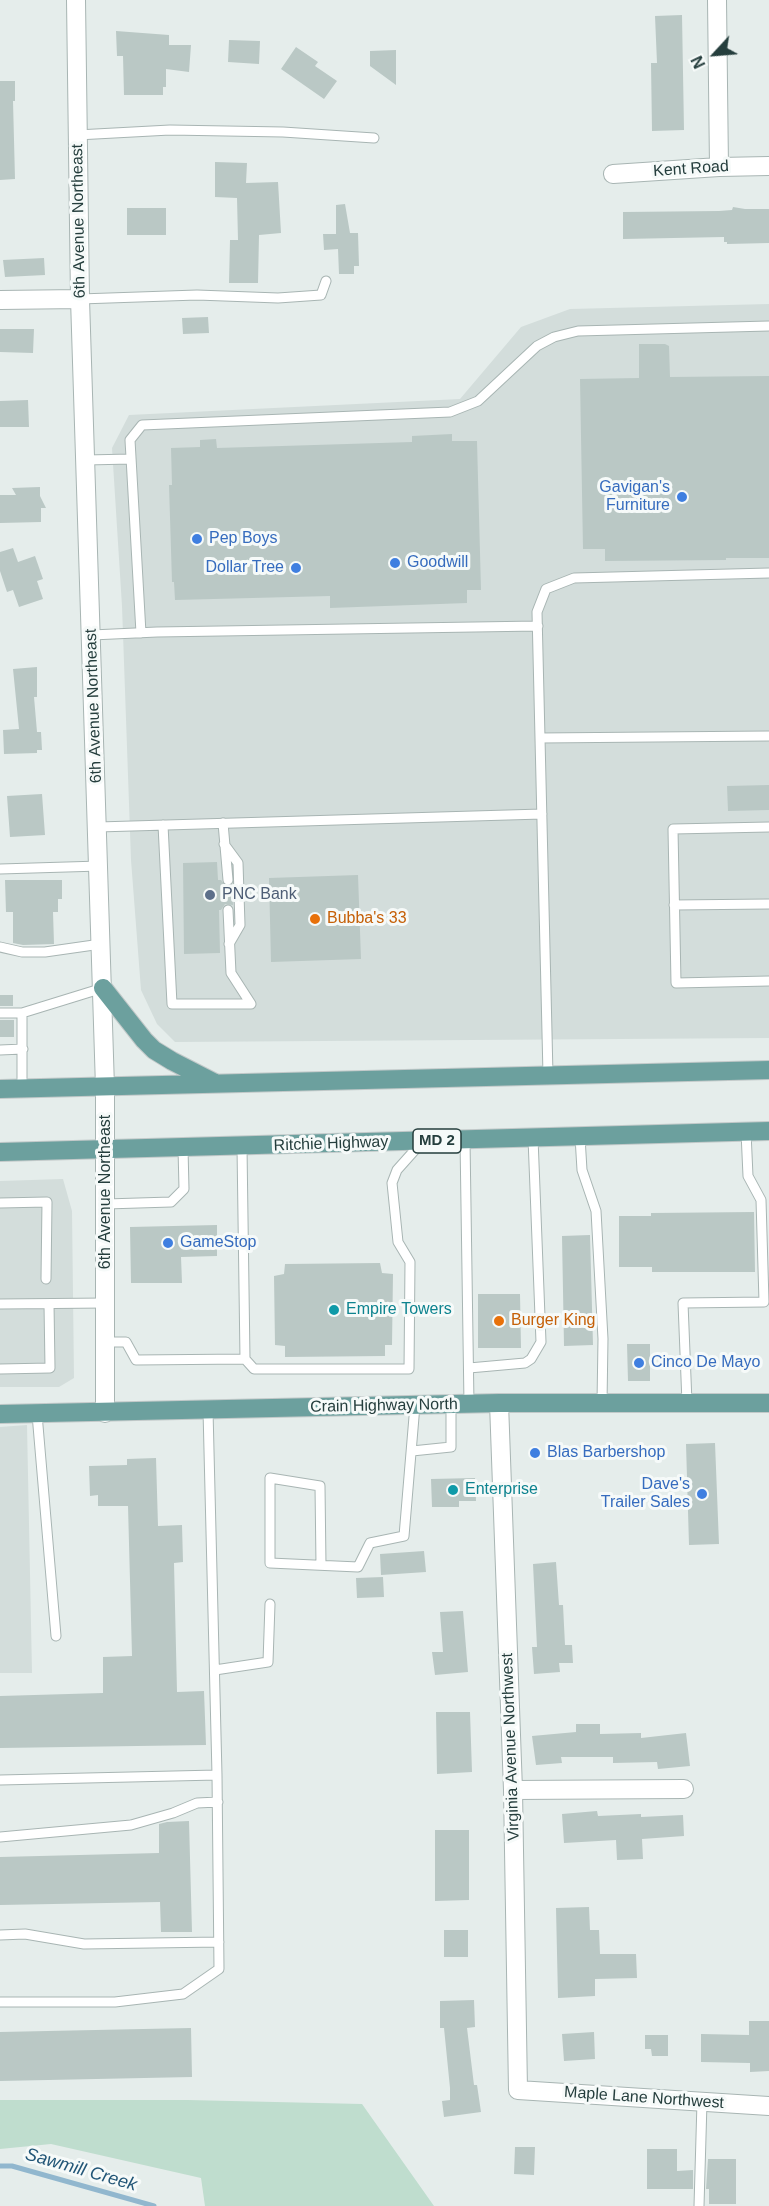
<!DOCTYPE html>
<style>
body{margin:0}
#map{position:relative;width:769px;height:2206px;overflow:hidden;background:#e5edeb;font-family:Arial,sans-serif}
canvas{display:block}
.north{position:absolute;left:685px;top:24px;width:60px;height:60px;-webkit-text-stroke:4px #f6faf9;paint-order:stroke;rotate:244deg;font-size:16px;font-weight:700;line-height:24px;text-align:center;color:#253e3d}
.north::after{content:'';display:block;margin:auto;width:21px;height:27px;background:#253e3d;clip-path:polygon(50% 0,100% 100%,50% 72%,0 100%)}
</style>
<div id="map">
<canvas width="769" height="2206"></canvas>
<div class="north">N</div>
</div>
<script>
const c = document.querySelector('canvas').getContext('2d');
c.lineJoin = 'round';
function paint(path, color) { c.fillStyle = color; c.fill(path, 'evenodd'); }
const shape = rows => new Path2D(rows.map(r => 'M' + r).join(''));
function trace(path, color, width, dash) { c.strokeStyle = color; c.lineWidth = width; c.lineCap = dash ? 'butt' : 'round'; c.setLineDash(dash || []); c.stroke(path); }
function write(font, color, halo, rows, align = 'center') {
  c.font = font + ' Arial,sans-serif'; c.lineWidth = 6; c.setLineDash([]); c.textBaseline = 'middle'; c.strokeStyle = halo; c.fillStyle = color; for (const [text, x, y, turn = 0] of rows) {
    c.save(); c.translate(x, y); c.rotate((+turn || 0) * Math.PI / 180); c.textAlign = isNaN(turn) ? turn : align; if (halo) c.strokeText(text, 0, 0); c.fillText(text, 0, 0); c.restore();
  }
}
const built = shape([
 [769,304,769,1038,175,1042,157,1024,141,990,131,860,122,606,112,448,129,415,460,399,521,327,570,309],
 [63,1179,72,1211,74,1378,59,1387,0,1387,0,1181],
 [27,1425,32,1673,0,1673,0,1427]
]);
const green = shape([
 [0,2100,188,2100,362,2104,434,2206,205,2206,201,2178,51,2144,0,2149]
]);
const stream = shape([
 [0,2166,12,2166,154,2206]
]);
const building = shape([
 [682,15,684,130,652,131,651,63,657,63,655,16],
 [116,31,169,35,169,45,191,45,189,72,166,69,166,87,163,87,163,95,124,95,123,56,117,56],
 [229,40,260,41,259,64,228,62],
 [296,47,318,62,315,66,337,81,324,99,281,69],
 [396,50,396,85,370,66,370,51],
 [0,81,15,81,15,101,13,101,15,179,0,180],
 [215,162,247,163,246,183,278,182,281,233,259,235,258,283,229,283,230,240,238,240,237,198,215,197],
 [345,204,350,233,358,233,359,266,354,266,354,274,339,274,338,249,324,250,323,234,336,234,336,205],
 [733,207,745,209,769,209,769,243,727,244,727,242,724,242,724,237,623,239,623,212,719,211,732,210],
 [127,208,166,208,166,235,127,235],
 [44,258,45,275,5,277,3,260],
 [208,317,209,333,183,334,182,318],
 [0,329,34,329,33,353,0,352],
 [639,344,665,344,669,346,670,377,769,376,769,558,726,558,726,560,605,561,605,549,583,549,580,379,639,378],
 [28,400,29,427,0,427,0,401],
 [452,434,452,441,477,441,481,590,467,590,467,603,330,608,330,596,175,600,174,582,172,582,169,485,172,485,171,448,200,447,200,440,216,439,217,448,412,442,412,436],
 [40,487,40,496,46,508,41,508,41,522,0,523,0,495,16,495,12,488],
 [13,548,18,562,35,556,43,579,37,581,43,599,19,607,13,590,7,592,0,571,0,552],
 [37,667,37,697,34,697,37,732,41,732,42,750,37,750,37,753,4,754,3,730,19,729,13,669],
 [769,785,769,810,728,811,727,786],
 [42,794,45,835,10,837,7,796],
 [217,862,218,880,221,880,226,886,232,885,233,905,225,904,221,910,219,910,220,953,184,954,183,863],
 [358,875,361,959,271,962,269,878],
 [5,880,62,880,62,899,58,899,58,912,53,912,54,944,23,945,13,943,13,912,6,912],
 [0,995,13,995,13,1006,0,1006],
 [0,1020,14,1020,14,1037,0,1037],
 [754,1212,755,1272,652,1272,652,1267,619,1267,619,1216,651,1216,651,1213],
 [217,1225,217,1256,181,1257,182,1283,131,1283,130,1227],
 [590,1235,593,1345,564,1346,562,1236],
 [380,1263,382,1273,393,1274,392,1345,385,1345,385,1356,285,1357,285,1346,275,1345,274,1276,284,1274,285,1264],
 [478,1294,520,1294,521,1348,478,1348],
 [627,1344,650,1344,650,1381,628,1381],
 [715,1443,719,1544,689,1545,686,1444],
 [156,1458,158,1526,182,1525,183,1562,174,1563,177,1692,204,1691,206,1745,0,1748,0,1696,103,1693,103,1657,132,1656,128,1506,98,1506,98,1495,90,1496,89,1466,127,1465,127,1459],
 [475,1478,476,1501,459,1501,459,1507,432,1507,431,1479],
 [424,1551,426,1572,381,1575,380,1554],
 [556,1562,559,1605,563,1605,565,1645,572,1645,573,1663,559,1663,560,1672,534,1674,532,1647,537,1647,533,1564],
 [383,1577,384,1597,357,1598,356,1578],
 [463,1611,468,1672,435,1675,432,1652,443,1652,440,1612],
 [436,1712,470,1712,472,1772,437,1774],
 [576,1724,600,1724,600,1734,641,1733,641,1738,686,1733,690,1766,658,1769,657,1762,613,1763,613,1757,561,1757,562,1763,536,1765,532,1736,576,1732],
 [597,1811,598,1816,641,1814,641,1817,683,1815,684,1836,642,1839,643,1859,617,1860,616,1840,564,1843,562,1814],
 [189,1821,192,1932,161,1932,160,1902,0,1905,0,1857,159,1853,159,1824,167,1822],
 [435,1830,469,1830,469,1900,435,1901],
 [589,1907,590,1930,599,1930,600,1954,636,1954,637,1978,595,1979,595,1996,558,1998,556,1908],
 [444,1930,468,1930,468,1957,444,1957],
 [474,2000,475,2027,467,2028,474,2085,477,2085,481,2112,444,2117,442,2101,450,2100,450,2088,444,2028,440,2028,440,2001],
 [749,2021,769,2021,769,2071,750,2072,750,2063,701,2062,701,2034,749,2035],
 [191,2028,192,2077,0,2081,0,2032],
 [594,2032,595,2059,564,2061,562,2034],
 [645,2035,668,2035,668,2056,652,2056,651,2049,645,2049],
 [515,2147,535,2147,534,2175,514,2174],
 [647,2149,677,2149,677,2171,693,2170,693,2189,647,2189],
 [708,2159,736,2159,736,2204,709,2204,709,2189,706,2189]
]);
const service = shape([
 [77,135,170,130,283,132,374,138],
 [80,299,197,295,278,298,321,295,326,281],
 [86,460,131,459],
 [141,633,130,440,142,425,450,412,478,401,537,346,554,337,578,331,769,326],
 [92,635,157,632,538,626],
 [540,738,769,736],
 [223,823,228,880],
 [163,825,172,1004,251,1004],
 [98,827,542,814],
 [769,827,673,829,676,983,769,981],
 [224,844,238,863,240,925,229,944],
 [0,869,100,866],
 [674,905,769,904],
 [228,910,231,973,251,1004],
 [0,947,22,952,45,952,101,944],
 [0,1013,22,1013,103,988],
 [22,1013,22,1088],
 [0,1050,23,1049],
 [548,1075,537,612,546,589,574,578,769,573],
 [580,1137,582,1170,596,1211,603,1339,602,1403],
 [465,1140,469,1404],
 [0,1203,47,1202,46,1279],
 [106,1204,171,1202,184,1189,183,1148],
 [0,1304,106,1303],
 [105,1342,126,1342,136,1360,245,1359,242,1147],
 [245,1359,254,1369,409,1369,410,1262,398,1242,392,1183,397,1170,422,1142],
 [469,1368,525,1363,531,1359,541,1342,533,1138],
 [0,1369,50,1368,49,1304],
 [687,1403,683,1303,764,1302,761,1200,748,1176,746,1132],
 [37,1414,56,1636],
 [412,1451,451,1447,451,1404],
 [321,1565,320,1486,270,1478,270,1563,358,1567,370,1543,404,1536,415,1405],
 [215,1670,268,1662,270,1604],
 [0,1780,217,1775],
 [0,1837,131,1825,173,1813,197,1803,218,1802],
 [0,1935,25,1934,84,1944,219,1942],
 [0,2002,115,2002,183,1994,219,1969,217,1775,208,1410],
 [699,2206,702,2102]
]);
const minor = shape([
 [76,0,80,299,105,1087,105,1413],
 [717,0,719,167],
 [613,174,719,167,769,166],
 [0,300,80,299],
 [499,1403,513,1790,518,2090,769,2106],
 [513,1790,684,1789]
]);
const primary = shape([
 [103,988,144,1040,154,1050,172,1061,215,1083],
 [0,1089,769,1070],
 [0,1152,769,1131],
 [0,1414,499,1403,769,1403]
]);
const markers = [
 [682,497,6,"#3f7fe0"],
 [197,539,6,"#3f7fe0"],
 [395,563,6,"#3f7fe0"],
 [296,568,6,"#3f7fe0"],
 [210,895,6,"#5c6f8a"],
 [315,919,6,"#e8710a"],
 [168,1243,6,"#3f7fe0"],
 [334,1310,6,"#0f9aa8"],
 [499,1321,6,"#e8710a"],
 [639,1363,6,"#3f7fe0"],
 [535,1453,6,"#3f7fe0"],
 [453,1490,6,"#0f9aa8"],
 [702,1494,6,"#3f7fe0"]
];
const shields = [
 [437,1141,48]
];
const shieldNames = [
 ["MD 2",437,1141]
];
const streetNames = [
 ["Kent Road",691,169,-4],
 ["6th Avenue Northeast",79,221,-91],
 ["6th Avenue Northeast",94,706,-92],
 ["Ritchie Highway",331,1144,-2],
 ["6th Avenue Northeast",106,1192,-90],
 ["Crain Highway North",384,1406,-1],
 ["Virginia Avenue Northwest",511,1747,-92],
 ["Maple Lane Northwest",644,2098,4]
];
const shopNames = [
 ["Gavigan's",670,488,"right"],
 ["Furniture",670,506,"right"],
 ["Pep Boys",209,539],
 ["Goodwill",407,563],
 ["Dollar Tree",284,568,"right"],
 ["GameStop",180,1243],
 ["Cinco De Mayo",651,1363],
 ["Blas Barbershop",547,1453],
 ["Dave's",690,1485,"right"],
 ["Trailer Sales",690,1503,"right"]
];
const serviceNames = [
 ["PNC Bank",222,895]
];
const foodNames = [
 ["Bubba's 33",327,919],
 ["Burger King",511,1321]
];
const cultureNames = [
 ["Empire Towers",346,1310],
 ["Enterprise",465,1490]
];
const waterNames = [
 ["Sawmill Creek",81,2170,16]
];
paint(built, '#d3dddb');
paint(green, '#bfddce');
trace(stream, '#91b7ce', 5);
paint(building, '#bac8c5');
trace(service, '#a8b5b3', 11);
trace(minor, '#a8b5b3', 20);
trace(primary, '#c2c9c9', 20);
trace(service, '#fff', 9);
trace(minor, '#fff', 18);
trace(primary, '#6ca09e', 18);
for (const [x, y, r, color] of markers) { const dot = new Path2D(); dot.arc(x, y, r, 0, 2 * Math.PI); c.fillStyle = color; c.fill(dot); trace(dot, '#f6faf9', 2); }
for (const [x, y, w] of shields) { const box = new Path2D(); box.roundRect(x - w / 2, y - 12, w, 24, 4.5); c.fillStyle = '#f6faf9'; c.fill(box); trace(box, '#253e3d', 1.5); }
write('bold 15px', '#253e3d', null, shieldNames);
write('16px', '#253e3d', '#f6faf9', streetNames);
write('16px', '#366cbe', '#f6faf9', shopNames, 'left');
write('16px', '#4e5e75', '#f6faf9', serviceNames, 'left');
write('16px', '#c56008', '#f6faf9', foodNames, 'left');
write('16px', '#0d838f', '#f6faf9', cultureNames, 'left');
write('italic 18px', '#225677', '#f6faf9', waterNames);
</script>
